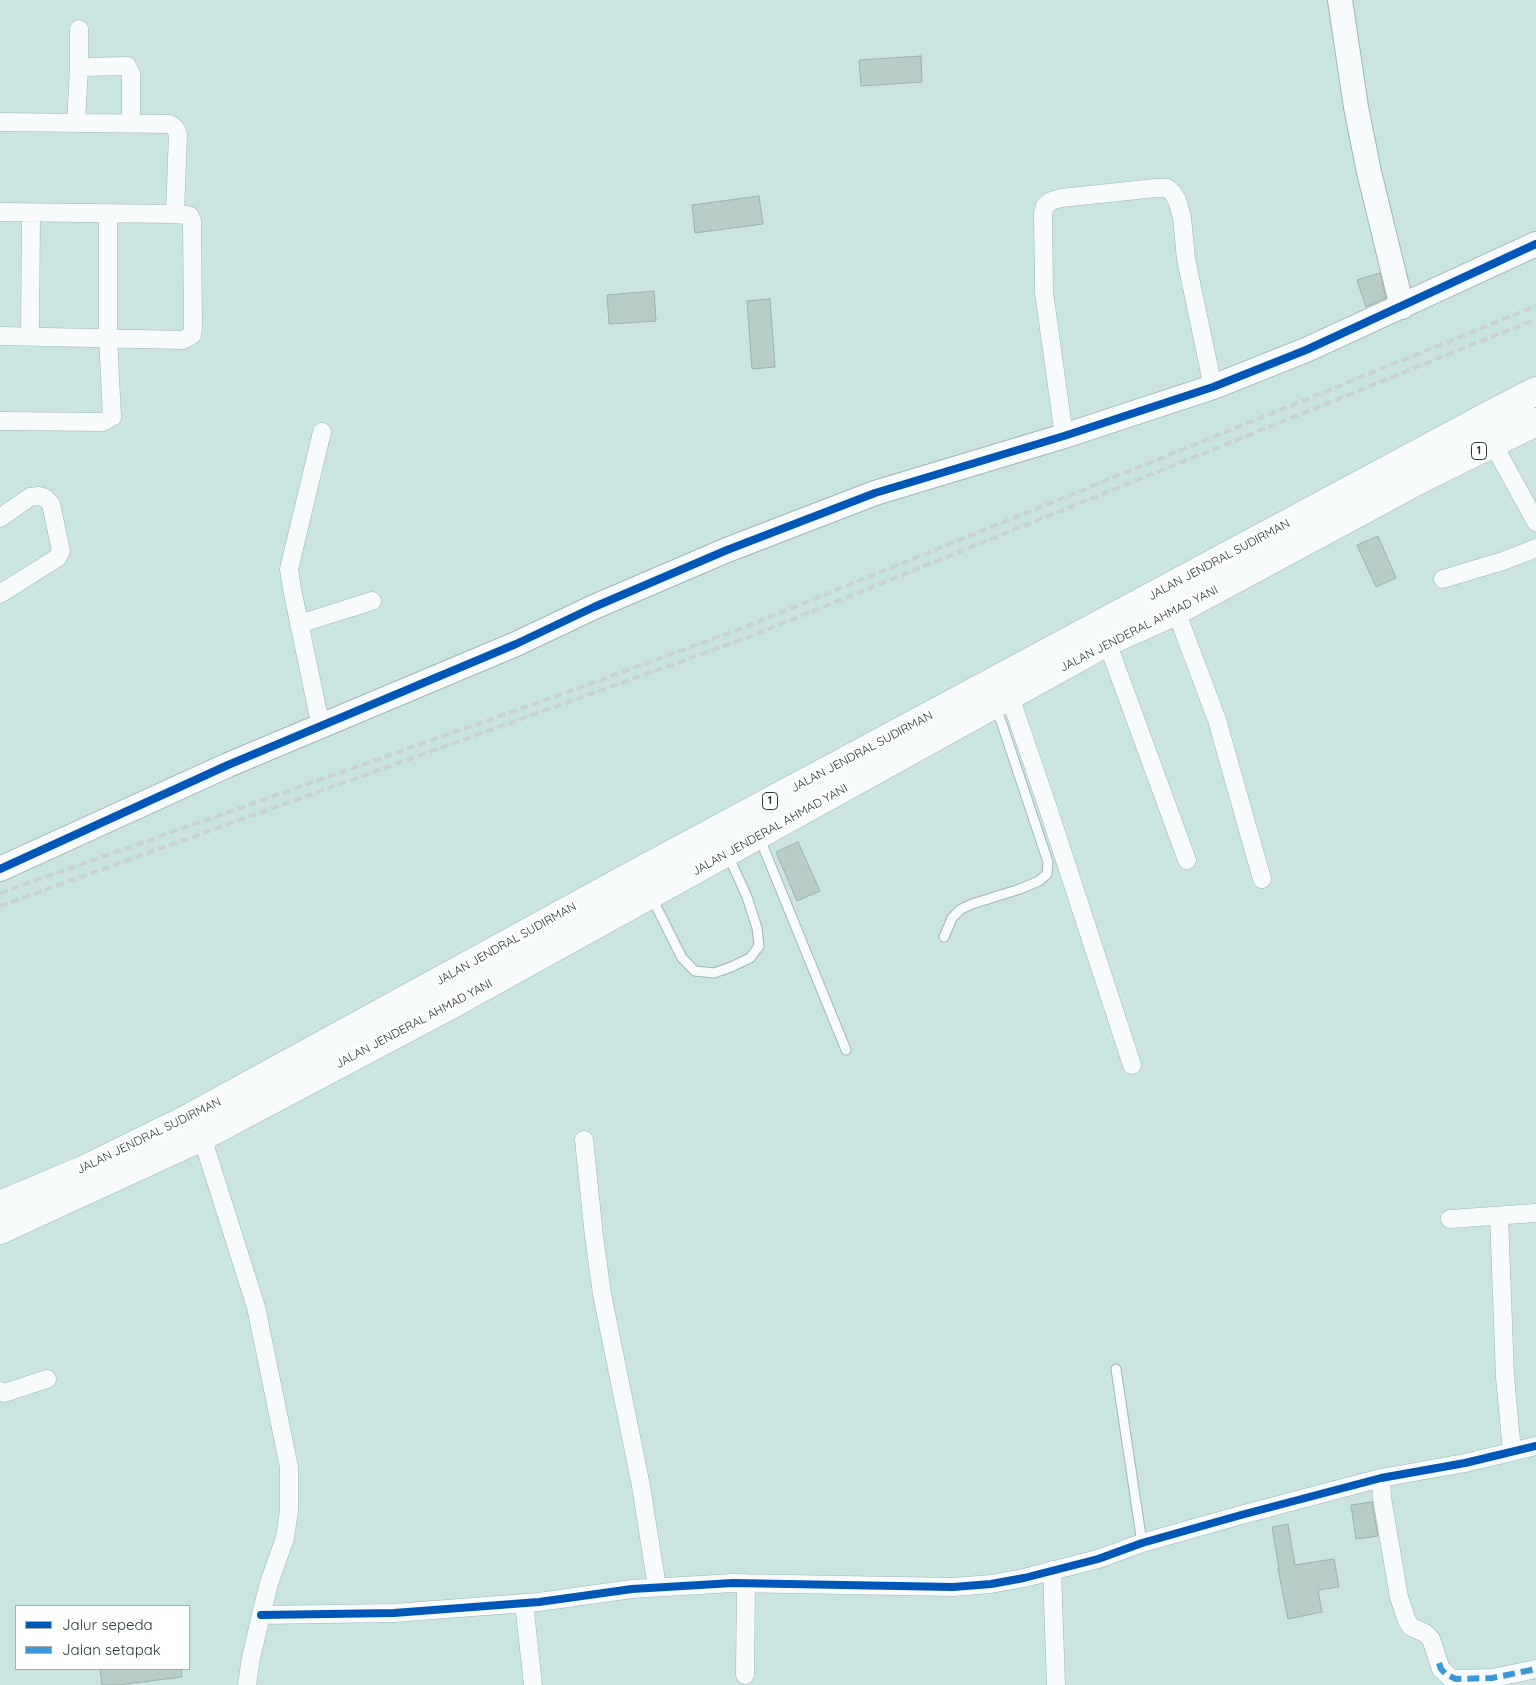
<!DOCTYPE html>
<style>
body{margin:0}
#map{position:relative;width:1536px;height:1685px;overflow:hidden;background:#cae4e2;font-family:Quicksand,sans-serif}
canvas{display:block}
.legend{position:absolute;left:15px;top:1605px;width:175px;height:65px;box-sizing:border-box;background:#fff;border:1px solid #a7afae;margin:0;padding:6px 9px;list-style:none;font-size:15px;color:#243735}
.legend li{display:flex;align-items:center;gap:10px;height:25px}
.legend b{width:25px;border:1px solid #a7afae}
</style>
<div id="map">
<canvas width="1536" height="1685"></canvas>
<ul class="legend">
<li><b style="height:6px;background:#0057b8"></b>Jalur sepeda</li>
<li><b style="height:6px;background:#3b98d8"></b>Jalan setapak</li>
</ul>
</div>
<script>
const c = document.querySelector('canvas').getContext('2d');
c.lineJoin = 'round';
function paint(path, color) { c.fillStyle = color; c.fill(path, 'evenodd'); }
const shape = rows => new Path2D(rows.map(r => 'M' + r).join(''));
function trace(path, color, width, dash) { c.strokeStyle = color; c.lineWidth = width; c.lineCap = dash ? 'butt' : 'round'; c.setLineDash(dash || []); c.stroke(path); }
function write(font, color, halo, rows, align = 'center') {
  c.font = font + ' Quicksand,sans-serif'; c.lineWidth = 5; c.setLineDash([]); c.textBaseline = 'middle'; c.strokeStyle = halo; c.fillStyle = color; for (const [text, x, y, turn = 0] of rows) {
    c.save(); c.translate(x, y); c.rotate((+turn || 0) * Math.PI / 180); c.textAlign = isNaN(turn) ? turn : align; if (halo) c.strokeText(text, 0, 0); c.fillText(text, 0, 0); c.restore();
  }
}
const building = shape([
 [921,56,922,82,861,86,859,60,921,56],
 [759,196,763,224,695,233,692,205,759,196],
 [1380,273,1386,298,1366,307,1357,280,1380,273],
 [654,291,656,321,609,324,607,295,654,291],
 [770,299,775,367,752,369,747,301,770,299],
 [1378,536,1396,578,1376,587,1357,545,1378,536],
 [798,842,820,891,797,901,776,852,798,842],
 [1372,1502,1378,1536,1356,1539,1351,1505,1372,1502],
 [1288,1524,1295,1565,1334,1559,1339,1587,1318,1590,1322,1612,1288,1619,1278,1569,1279,1569,1272,1527,1288,1524],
 [100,1669,181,1669,182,1677,118,1685,102,1685,100,1669]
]);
const lane = shape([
 [760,839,846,1050],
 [652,898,682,958,695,971,714,973,731,967,750,958,759,946,757,928,747,897,728,855],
 [944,937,952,918,961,909,972,904,1020,889,1039,881,1047,874,1048,862,1001,721,994,708],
 [1116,1369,1142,1543]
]);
const street = shape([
 [79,67,127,66,131,74,131,124],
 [0,122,170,124,175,128,178,134,175,214],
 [76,123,79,67,79,29],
 [0,212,175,214,186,215,190,216,192,221,193,328,192,335,183,340,0,336],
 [30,336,31,213],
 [0,421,103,422,112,417,108,337,108,213],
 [1064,436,1044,292,1043,214,1045,206,1051,201,1061,198,1156,188,1167,188,1172,192,1177,200,1182,217,1186,259,1213,387],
 [1493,444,1536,522],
 [0,518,30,497,39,496,45,498,51,504,61,551,57,558,0,594],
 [1443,579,1503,561,1536,548],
 [1176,611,1217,720,1262,879],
 [299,624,372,601],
 [1107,642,1187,860],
 [1010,697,1048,808,1132,1065],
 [318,713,292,589,289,569,322,432],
 [202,1137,256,1307,289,1467,289,1510,285,1538,269,1583,261,1615,251,1658,247,1685],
 [584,1140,594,1236,602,1294,641,1486,657,1587],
 [1499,1216,1505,1377,1512,1451],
 [1450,1219,1536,1213],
 [0,1391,4,1393,47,1379],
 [1381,1478,1382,1498,1399,1597,1407,1621,1411,1627,1425,1633,1431,1639,1441,1669,1451,1678,1464,1679,1492,1678,1536,1669],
 [1052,1570,1056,1685],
 [524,1603,533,1685],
 [261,1615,394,1613,539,1602,632,1589,733,1583,953,1587,991,1584,1024,1578,1098,1559,1142,1543,1241,1515,1381,1478,1465,1463,1536,1446],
 [745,1675,746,1583]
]);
const secondary = shape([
 [1340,0,1356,107,1369,172,1402,307],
 [0,869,228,765,516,644,594,607,727,550,875,493,1064,436,1213,387,1306,350,1536,244]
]);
const highway = shape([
 [0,1205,83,1170,185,1120,640,871,1495,412,1536,391],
 [0,1230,202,1137,449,1006,1107,642,1176,611,1421,479,1536,422]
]);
const rail = shape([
 [0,893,559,695,740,629,1536,306],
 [0,906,741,640,1536,319]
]);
const quiet = shape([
 [1439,1663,1441,1669,1447,1675,1456,1679,1492,1678,1536,1669]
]);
const cycleway = shape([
 [0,869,228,765,516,644,594,607,727,550,875,493,1064,436,1213,387,1306,350,1536,244],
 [261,1615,394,1613,539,1602,632,1589,733,1583,953,1587,991,1584,1024,1578,1098,1559,1142,1543,1241,1515,1381,1478,1465,1463,1536,1446]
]);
const shields = [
 [1479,451,15],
 [770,801,15]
];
const shieldNames = [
 ["1",1479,451],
 ["1",770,801]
];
const streetNames = [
 ["JALAN JENDRAL SUDIRMAN",1219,560,-28],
 ["JALAN JENDERAL AHMAD YANI",1139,629,-27],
 ["JALAN JENDRAL SUDIRMAN",862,752,-28],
 ["JALAN JENDERAL AHMAD YANI",770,830,-29],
 ["JALAN JENDRAL SUDIRMAN",506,944,-29],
 ["JALAN JENDERAL AHMAD YANI",414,1024,-28],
 ["JALAN JENDRAL SUDIRMAN",149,1136,-26]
];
paint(building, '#b8ccc8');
trace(building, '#9db0ad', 1);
trace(lane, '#a1b5b4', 11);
trace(street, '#a1b5b4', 19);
trace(secondary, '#a1b5b4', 26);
trace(highway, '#a1b5b4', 29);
trace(lane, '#f7fbfb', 9);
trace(street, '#f7fbfb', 18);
trace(secondary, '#f7fbfb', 24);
trace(highway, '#f7fbfb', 28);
trace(rail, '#cbd3d2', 4, [8, 4]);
trace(quiet, '#3b98d8', 6, [12, 6]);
trace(cycleway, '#0057b8', 8);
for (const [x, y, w] of shields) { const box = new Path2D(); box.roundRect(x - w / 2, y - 8.5, w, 17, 4); c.fillStyle = '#fff'; c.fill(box); trace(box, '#243735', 1); }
write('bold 11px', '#243735', null, shieldNames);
write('12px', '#243735', '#fff', streetNames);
</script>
